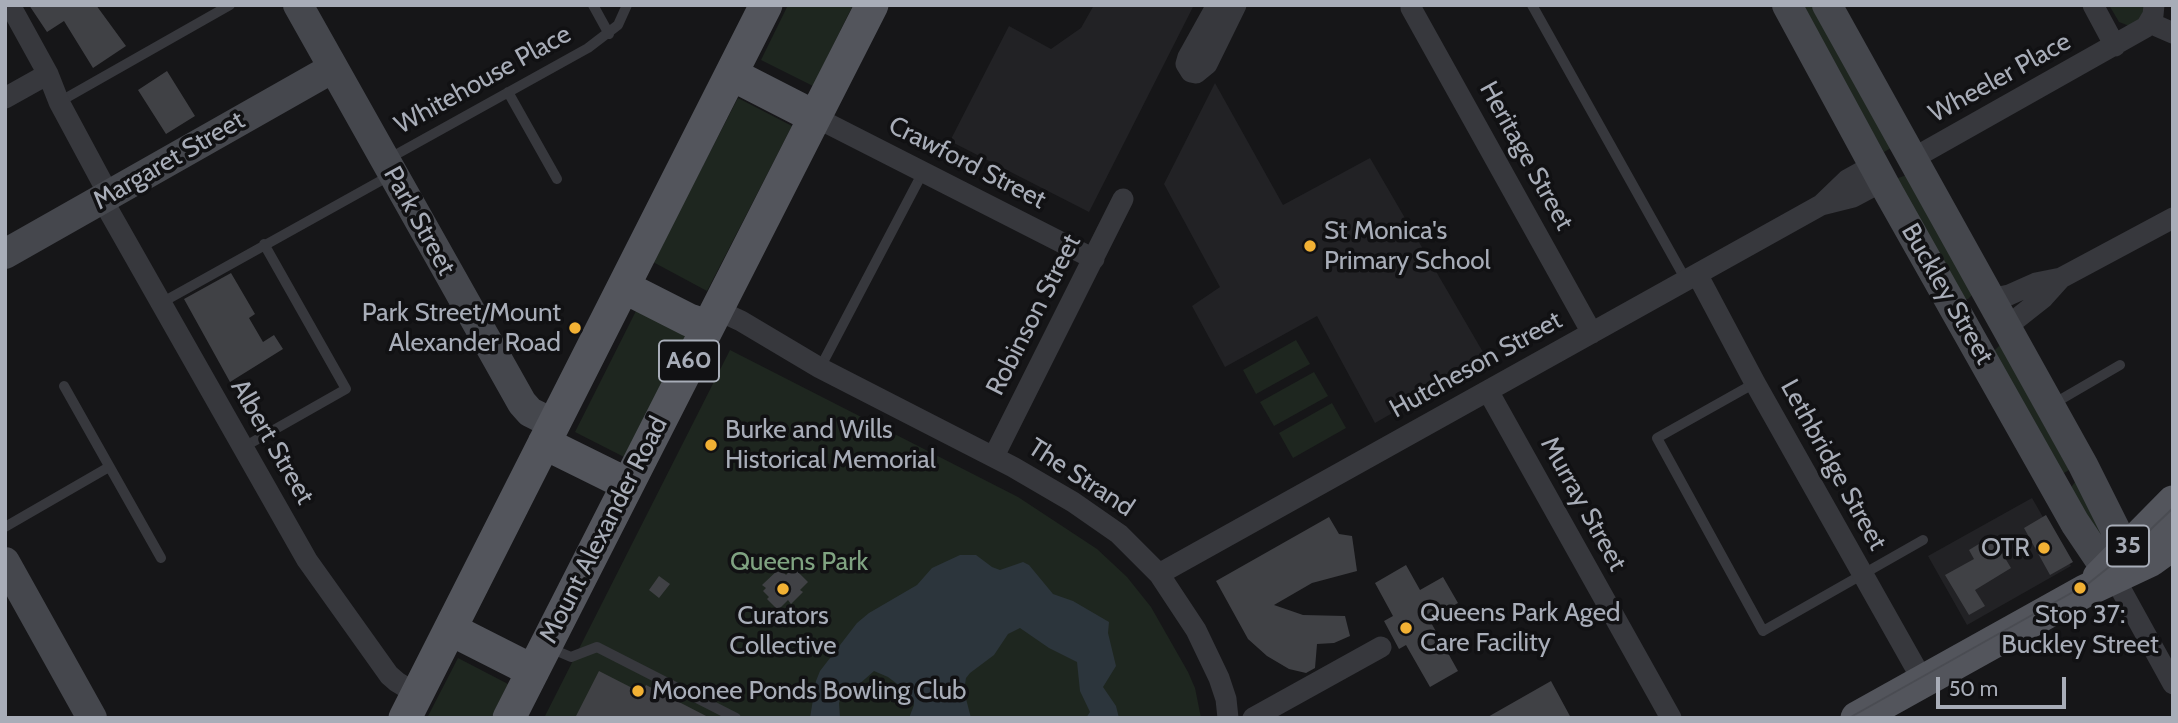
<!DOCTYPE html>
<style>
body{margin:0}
#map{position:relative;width:2178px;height:723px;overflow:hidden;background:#161618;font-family:Cabin,sans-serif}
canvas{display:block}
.frame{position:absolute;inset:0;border:7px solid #a8adb8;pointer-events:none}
.scale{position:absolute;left:1936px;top:677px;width:130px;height:32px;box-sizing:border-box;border:4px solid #a8adb8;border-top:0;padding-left:9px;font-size:21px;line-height:24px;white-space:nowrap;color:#a8adb8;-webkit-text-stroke:5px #111113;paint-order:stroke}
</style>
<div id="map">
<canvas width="2178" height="723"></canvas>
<div class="frame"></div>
<div class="scale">50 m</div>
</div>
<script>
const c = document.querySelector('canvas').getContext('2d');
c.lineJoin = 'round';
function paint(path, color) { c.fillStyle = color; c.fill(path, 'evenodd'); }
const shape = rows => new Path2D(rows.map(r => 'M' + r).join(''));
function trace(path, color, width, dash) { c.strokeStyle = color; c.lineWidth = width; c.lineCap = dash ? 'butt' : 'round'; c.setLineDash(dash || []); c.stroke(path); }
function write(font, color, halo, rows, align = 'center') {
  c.font = font + ' Cabin,sans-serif'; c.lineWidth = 7; c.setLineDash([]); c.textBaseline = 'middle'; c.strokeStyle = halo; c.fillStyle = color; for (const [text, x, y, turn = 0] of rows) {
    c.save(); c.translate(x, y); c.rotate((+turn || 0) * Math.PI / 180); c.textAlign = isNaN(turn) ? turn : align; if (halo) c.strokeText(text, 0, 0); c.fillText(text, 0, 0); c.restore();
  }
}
const built = shape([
 [1094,5,1194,5,1089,212,950,141,1009,26,1051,49,1081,28],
 [1215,83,1283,205,1370,158,1487,359,1375,423,1317,316,1225,367,1192,306,1220,287,1164,184],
 [2032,498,2071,566,1967,625,1928,556]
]);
const green = shape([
 [788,5,853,5,813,86,761,60],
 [1798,5,1818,5,1891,148,1884,152],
 [2109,5,2144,5,2142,20,2132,27,2119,22],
 [738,98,792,126,707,291,653,262],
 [1907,175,1973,294,1968,299,1965,299,1897,187,1898,178],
 [639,305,690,331,626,458,575,432],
 [1296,340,1310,364,1256,394,1243,370],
 [2000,345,2069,470,2064,473,2060,472,1993,352],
 [730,350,1018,497,1097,549,1127,577,1151,607,1188,672,1195,688,1201,718,544,718],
 [1314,372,1328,396,1274,426,1260,402],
 [1332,403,1346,428,1293,458,1279,433],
 [2077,479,2104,540,2068,492],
 [458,658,508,684,491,718,427,718]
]);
const water = shape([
 [960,555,976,555,992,567,1000,570,1023,562,1029,565,1053,594,1073,601,1109,622,1108,633,1116,666,1103,687,1116,706,1119,718,1086,718,1090,712,1080,691,1077,662,1049,648,1020,628,1008,634,994,655,970,673,966,678,964,691,971,718,909,718,914,705,908,692,888,677,874,671,857,686,843,692,839,703,840,718,810,718,816,681,820,671,857,623,869,613,917,585,932,568]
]);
const building = shape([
 [29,5,96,5,126,46,93,68,64,21,47,32],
 [167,71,195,116,166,134,138,90],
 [231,273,255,314,249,318,263,342,274,335,283,349,230,382,184,299],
 [2046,515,2073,562,2050,575,2024,528],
 [1329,517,1339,534,1352,536,1357,571,1312,583,1274,605,1303,615,1345,616,1350,636,1334,643,1317,644,1315,668,1306,673,1289,669,1267,656,1248,639,1216,581],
 [1992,536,2011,568,1975,590,1985,606,1969,615,1945,575,1974,559,1969,550],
 [1406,565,1420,590,1443,577,1458,603,1429,619,1458,671,1430,687,1406,645,1399,649,1384,621,1393,616,1375,583],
 [793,567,808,582,800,590,803,592,791,604,788,600,778,610,767,599,769,597,763,591,766,588,762,585,780,568,786,575],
 [659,576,670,584,659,598,649,590],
 [599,671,642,693,646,685,710,718,575,718],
 [1551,681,1571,718,1486,718]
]);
const lane = shape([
 [593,5,609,34],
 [1532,5,1686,280],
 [508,92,557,179],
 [59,102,230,5],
 [388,159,588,48,618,25,627,5],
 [161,303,391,175],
 [820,368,923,172],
 [1755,383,1657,438,1763,631,1923,540],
 [64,386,161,558],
 [2053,404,2120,365],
 [242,448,346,389,264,244],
 [5,527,109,467],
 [550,648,571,657,597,647,736,718]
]);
const street = shape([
 [10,5,48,74,59,102,109,195],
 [1217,5,1188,57,1186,64,1191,72,1196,73,1207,64,1236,5],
 [2093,5,2115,46],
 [1411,8,1592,333],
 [2150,23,2173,33],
 [5,98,48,74],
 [815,117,1094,259],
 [1912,159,2146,27,2153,15,2154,5],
 [102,199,307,560,389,675,397,682,417,694],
 [1821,205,1847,180,1874,165],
 [1697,274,1755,383,1923,681],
 [1990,299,2009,295,2036,283,2061,278,2173,218],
 [715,309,741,321,820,368,1013,467,1073,502,1119,534,1159,574,1196,630,1219,678,1226,699,1228,718],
 [2005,328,2043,298,2061,278],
 [1488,391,1671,718],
 [994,456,1123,199],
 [1159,574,1821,205,1853,197,1883,181],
 [2114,577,2173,684],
 [1253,718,1381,647]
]);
const secondary = shape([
 [298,5,522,403,530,412,554,424],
 [1787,5,1889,193,2075,523,2106,569],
 [1827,5,2083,465,2115,529,2123,551],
 [5,254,333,68],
 [5,562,92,718]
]);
const primary = shape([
 [731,74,815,117],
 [624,287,689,320,707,326],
 [544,443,627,484],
 [2099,577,2173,502],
 [450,629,533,671],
 [405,718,766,5],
 [509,718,872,5],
 [1857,718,2085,591,2151,560,2173,544]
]);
const tram = shape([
 [1849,718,2089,583,2124,555,2173,508]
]);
const markers = [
 [1310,246,7,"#f2b134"],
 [575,328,7,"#f2b134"],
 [711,445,7,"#f2b134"],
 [2044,548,7,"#f2b134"],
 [2080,588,7,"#f2b134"],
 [783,589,7,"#f2b134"],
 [1406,628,7,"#f2b134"],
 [638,691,7,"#f2b134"]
];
const shields = [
 [689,361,60],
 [2128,546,42]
];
const shieldNames = [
 ["A60",689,361],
 ["35",2128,546]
];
const streetNames = [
 ["Wheeler Place",2000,78,-29],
 ["Whitehouse Place",483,80,-29],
 ["Heritage Street",1526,156,61],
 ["Margaret Street",169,161,-30],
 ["Crawford Street",967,163,27],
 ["Park Street",419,221,61],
 ["Buckley Street",1947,294,60],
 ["Robinson Street",1034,315,-63],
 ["Hutcheson Street",1476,365,-29],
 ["Albert Street",272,442,60],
 ["Lethbridge Street",1833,465,61],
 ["The Strand",1081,478,33],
 ["Murray Street",1583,504,61],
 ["Mount Alexander Road",604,530,-63]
];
const poiNames = [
 ["St Monica's",1324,231],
 ["Primary School",1324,261],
 ["Park Street/Mount",561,313,"right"],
 ["Alexander Road",561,343,"right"],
 ["Burke and Wills",725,430],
 ["Historical Memorial",725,460],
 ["OTR",2030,548,"right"],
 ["Queens Park Aged",1420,613],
 ["Care Facility",1420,643],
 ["Stop 37:",2080,615,"center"],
 ["Buckley Street",2080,645,"center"],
 ["Curators",783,616,"center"],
 ["Collective",783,646,"center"],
 ["Moonee Ponds Bowling Club",652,691]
];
const parkNames = [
 ["Queens Park",799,562]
];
paint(built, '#222225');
paint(green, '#1e261f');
paint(water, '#2c353c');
paint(building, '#404145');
trace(lane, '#37383d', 10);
trace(street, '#37383d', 21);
trace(secondary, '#45474d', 30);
trace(primary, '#53555c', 33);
trace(tram, '#4a4c52', 2);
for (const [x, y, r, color] of markers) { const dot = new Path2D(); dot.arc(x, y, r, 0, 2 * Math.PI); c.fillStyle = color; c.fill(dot); trace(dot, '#111113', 2.5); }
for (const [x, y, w] of shields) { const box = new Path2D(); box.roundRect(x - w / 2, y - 20.5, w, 41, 5); c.fillStyle = '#111113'; c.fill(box); trace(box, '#a8adb8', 2); }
write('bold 24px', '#a8adb8', null, shieldNames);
write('26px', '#a8adb8', '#111113', streetNames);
write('26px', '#a8adb8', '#111113', poiNames, 'left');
write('26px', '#7fa381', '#111113', parkNames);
</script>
